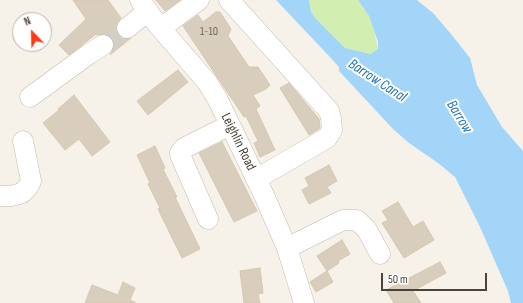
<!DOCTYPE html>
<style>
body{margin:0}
#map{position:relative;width:523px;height:303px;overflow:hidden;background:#f6f2ea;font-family:"Sofia Sans Condensed",sans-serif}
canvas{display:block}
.north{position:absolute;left:12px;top:12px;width:40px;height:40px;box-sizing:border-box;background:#fff;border:1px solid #b7b4af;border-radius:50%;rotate:337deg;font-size:11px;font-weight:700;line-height:16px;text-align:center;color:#4b4337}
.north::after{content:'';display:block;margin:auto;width:14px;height:18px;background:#ff3818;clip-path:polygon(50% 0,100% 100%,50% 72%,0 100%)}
.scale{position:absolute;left:381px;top:273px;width:106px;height:18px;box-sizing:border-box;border:2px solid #4b4337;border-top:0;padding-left:5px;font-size:12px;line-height:14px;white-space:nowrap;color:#4b4337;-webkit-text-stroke:3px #fff;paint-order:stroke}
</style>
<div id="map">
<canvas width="523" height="303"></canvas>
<div class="north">N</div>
<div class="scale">50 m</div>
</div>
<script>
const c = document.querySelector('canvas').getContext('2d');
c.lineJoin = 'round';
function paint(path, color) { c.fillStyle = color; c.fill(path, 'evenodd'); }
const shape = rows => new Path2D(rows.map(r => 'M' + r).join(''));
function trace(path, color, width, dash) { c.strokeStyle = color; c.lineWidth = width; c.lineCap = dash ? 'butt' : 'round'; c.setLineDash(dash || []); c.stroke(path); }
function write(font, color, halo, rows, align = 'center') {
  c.font = font + ' "Sofia Sans Condensed",sans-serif'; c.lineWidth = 4; c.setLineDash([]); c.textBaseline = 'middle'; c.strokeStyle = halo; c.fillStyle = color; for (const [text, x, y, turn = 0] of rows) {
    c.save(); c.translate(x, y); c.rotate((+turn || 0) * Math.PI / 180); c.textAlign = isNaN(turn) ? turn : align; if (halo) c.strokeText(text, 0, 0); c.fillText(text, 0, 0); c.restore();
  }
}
const green = shape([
 [309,0,358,0,369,16,374,30,378,49,372,54,345,48,316,19,311,12]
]);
const water = shape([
 [276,0,309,0,311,12,316,19,345,48,371,54,378,49,378,42,369,16,358,0,417,0,433,13,451,34,470,58,477,85,502,127,523,151,523,303,511,303,508,291,480,227,455,177,438,163,409,143,393,129,339,71,339,67,329,56]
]);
const building = shape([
 [73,0,108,0,121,18,116,24,116,30,118,35,123,39,131,38,110,55,113,50,114,45,112,38,108,35,102,34,97,35,96,34,69,55,59,45,86,19,73,0],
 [156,0,180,0,165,11,156,0],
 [216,12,220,12,231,29,228,36,249,67,258,67,270,85,266,89,253,95,260,106,256,109,275,150,260,157,254,143,258,141,246,116,244,117,183,26,198,15,203,22,216,12],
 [178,70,188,82,148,115,137,101,178,70],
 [289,83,319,119,320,127,319,129,309,135,280,88,289,83],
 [74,95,110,142,92,156,79,139,65,150,43,123,59,110,58,109,74,95],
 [222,142,257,211,234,222,199,153,222,142],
 [155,146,165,168,163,169,177,197,175,197,200,249,182,258,158,209,160,208,148,184,150,183,137,155,155,146],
 [329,165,337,181,327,187,331,193,309,204,302,190,309,186,305,178,329,165],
 [398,202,413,227,423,221,434,240,404,258,382,223,388,220,382,211,398,202],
 [342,240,350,254,338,261,339,263,327,271,317,256,342,240],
 [440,262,446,273,413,291,421,303,394,303,386,290,440,262],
 [260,268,263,293,258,294,260,303,244,303,240,271,260,268],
 [327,271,333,282,316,292,310,282,327,271],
 [123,282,135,288,130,300,136,303,85,303,92,285,118,295,123,282]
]);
const minorTunnel = shape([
 [103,45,127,28]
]);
const minor = shape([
 [140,0,157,24,207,82,218,100,263,193,287,248,304,303],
 [229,0,329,111,331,118,332,130,327,138,256,179],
 [127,28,148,11],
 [161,28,199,0],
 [30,97,89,54,103,45],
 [0,196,11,196,22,193,28,187,31,181,23,141],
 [208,219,181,157,180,153,184,148,230,125],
 [287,248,343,220,357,220,367,230,380,254]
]);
const numberNames = [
 ["1-10",209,32]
];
const streetNames = [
 ["Leighlin Road",238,142,64]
];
const waterNames = [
 ["Barrow Canal",377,81,33],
 ["Barrow",459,117,58]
];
paint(green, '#d2eeb0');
paint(water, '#a2d5f7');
paint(building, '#d9cebe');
trace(building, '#d5c6b0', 1);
trace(minorTunnel, '#d4cfc6', 20, [20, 10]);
trace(minor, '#c3baab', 21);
trace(minor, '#fff', 20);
write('12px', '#6e6659', null, numberNames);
write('14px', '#4b4337', '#fff', streetNames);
write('italic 15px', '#2377b1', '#fff', waterNames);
</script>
